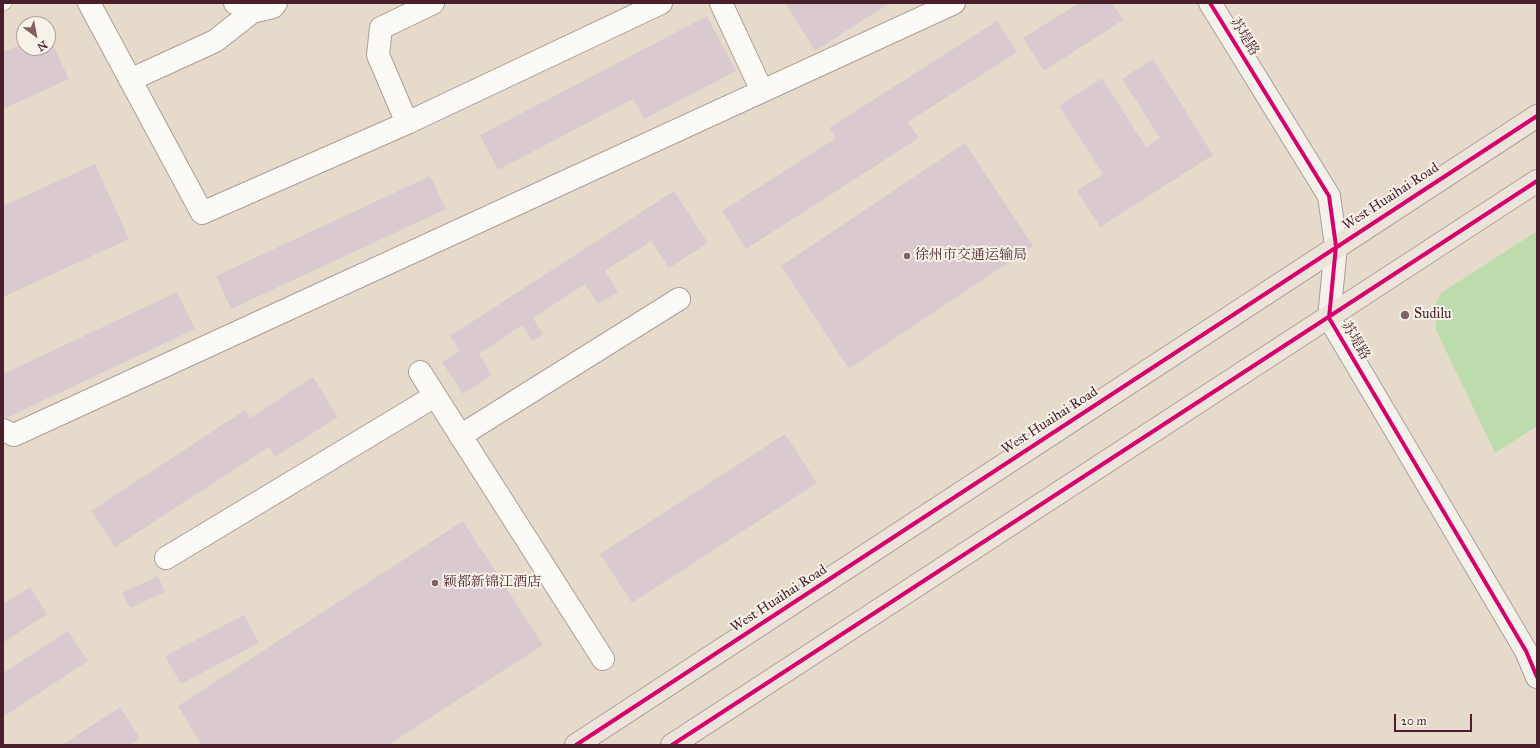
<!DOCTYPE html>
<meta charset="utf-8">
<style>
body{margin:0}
#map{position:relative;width:1540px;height:748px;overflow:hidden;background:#e6dbcb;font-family:"IM FELL Great Primer",serif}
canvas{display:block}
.frame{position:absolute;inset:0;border:4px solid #4a1f2b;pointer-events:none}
.north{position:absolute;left:16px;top:16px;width:40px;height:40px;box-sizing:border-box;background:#f7f3e8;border:1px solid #b29e9c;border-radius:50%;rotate:148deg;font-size:11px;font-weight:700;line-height:16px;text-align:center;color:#4a1f2b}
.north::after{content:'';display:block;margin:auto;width:14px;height:18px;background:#816163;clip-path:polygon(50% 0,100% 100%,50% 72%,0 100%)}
.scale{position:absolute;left:1394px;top:714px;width:78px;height:18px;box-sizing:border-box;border:2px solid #4a1f2b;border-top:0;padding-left:5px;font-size:12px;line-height:14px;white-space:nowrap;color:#4a1f2b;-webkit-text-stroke:3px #f7f3e8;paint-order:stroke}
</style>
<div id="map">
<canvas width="1540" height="748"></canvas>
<div class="frame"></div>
<div class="north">N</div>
<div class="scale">20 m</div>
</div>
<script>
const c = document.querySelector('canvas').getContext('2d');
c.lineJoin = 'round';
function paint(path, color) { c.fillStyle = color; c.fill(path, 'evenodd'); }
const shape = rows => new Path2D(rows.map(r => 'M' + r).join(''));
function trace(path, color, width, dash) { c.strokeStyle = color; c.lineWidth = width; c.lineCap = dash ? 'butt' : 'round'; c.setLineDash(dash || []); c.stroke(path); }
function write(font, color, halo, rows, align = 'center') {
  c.font = font + ' "IM FELL Great Primer","Noto Serif SC",serif'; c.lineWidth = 4; c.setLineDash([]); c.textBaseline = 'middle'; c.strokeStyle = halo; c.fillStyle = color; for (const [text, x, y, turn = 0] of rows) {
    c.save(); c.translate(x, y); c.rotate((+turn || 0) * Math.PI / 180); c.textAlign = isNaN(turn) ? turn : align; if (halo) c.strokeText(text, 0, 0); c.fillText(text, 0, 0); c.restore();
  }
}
const green = shape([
 [1537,231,1537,426,1495,453,1436,330,1435,305,1441,293]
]);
const building = shape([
 [785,3,890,3,815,51],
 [1079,3,1112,3,1123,20,1044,71,1023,38],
 [707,16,736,71,644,119,633,99,498,170,480,135],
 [997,21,1017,52,908,122,919,138,746,249,722,211,836,138,829,128],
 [48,34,69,79,3,109,3,52,24,43,24,48,48,48],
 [1153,59,1213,155,1100,227,1077,191,1103,174,1059,106,1102,78,1146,147,1160,138,1122,79],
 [965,143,1033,246,849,369,781,266],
 [95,164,129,239,3,297,3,206],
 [430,176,446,209,231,309,216,276],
 [674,191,708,243,669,268,651,241,605,271,618,292,598,304,585,284,533,318,543,334,532,341,522,325,479,354,492,375,463,394,442,362,460,351,450,336],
 [177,292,195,329,4,419,3,374],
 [313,377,338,417,275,457,269,447,115,547,91,511,245,410,250,418],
 [785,434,817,483,632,603,600,554],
 [463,521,543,645,388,745,201,745,178,706],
 [158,576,165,592,130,608,122,593],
 [30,587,47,614,3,643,3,604],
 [244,615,259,643,181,684,165,656],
 [68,631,88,661,3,717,3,673],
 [120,707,140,738,129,745,62,745]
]);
const lane = shape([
 [3,4,5,3]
]);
const street = shape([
 [89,3,202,213,407,123,661,3],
 [235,3,252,12,273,7,276,3],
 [721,3,762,91],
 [130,80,215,41,252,12],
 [407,123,378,55,381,28,433,3],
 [420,372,603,659],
 [3,430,14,435,954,3],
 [460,436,679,299],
 [166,558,435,396]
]);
const secondary = shape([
 [1210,3,1329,196,1336,246,1329,318,1526,651,1537,677]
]);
const primary = shape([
 [576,745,1537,116],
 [672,745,1537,181]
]);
const cycleway = shape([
 [1210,3,1329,196,1336,246,1329,318,1526,651,1537,677],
 [576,745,1537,116],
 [672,745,1537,181]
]);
const markers = [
 [907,256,4,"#816163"],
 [1405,315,5,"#816163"],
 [435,583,4,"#816163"]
];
const streetNames = [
 ["苏堤路",1244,37,58],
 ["West Huaihai Road",1391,197,-33],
 ["苏堤路",1355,341,59],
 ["West Huaihai Road",1050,421,-33],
 ["West Huaihai Road",779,599,-33]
];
const poiNames = [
 ["徐州市交通运输局",915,256],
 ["Sudilu",1414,315],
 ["颖都新锦江酒店",443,583]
];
paint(green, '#bddcad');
paint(building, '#dacad0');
trace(lane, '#aa9e96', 14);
trace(street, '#aa9e96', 24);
trace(secondary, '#aa9e96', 24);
trace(primary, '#aa9e96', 24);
trace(lane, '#fbfaf7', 13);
trace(street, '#fbfaf7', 22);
trace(secondary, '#f4f1ec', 22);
trace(primary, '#ece4da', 22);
trace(cycleway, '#d6006c', 4);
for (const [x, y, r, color] of markers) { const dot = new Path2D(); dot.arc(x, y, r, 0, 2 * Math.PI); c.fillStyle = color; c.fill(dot); trace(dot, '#f7f3e8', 1.5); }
write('14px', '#4a1f2b', '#f7f3e8', streetNames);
write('14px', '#4a1f2b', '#f7f3e8', poiNames, 'left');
</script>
